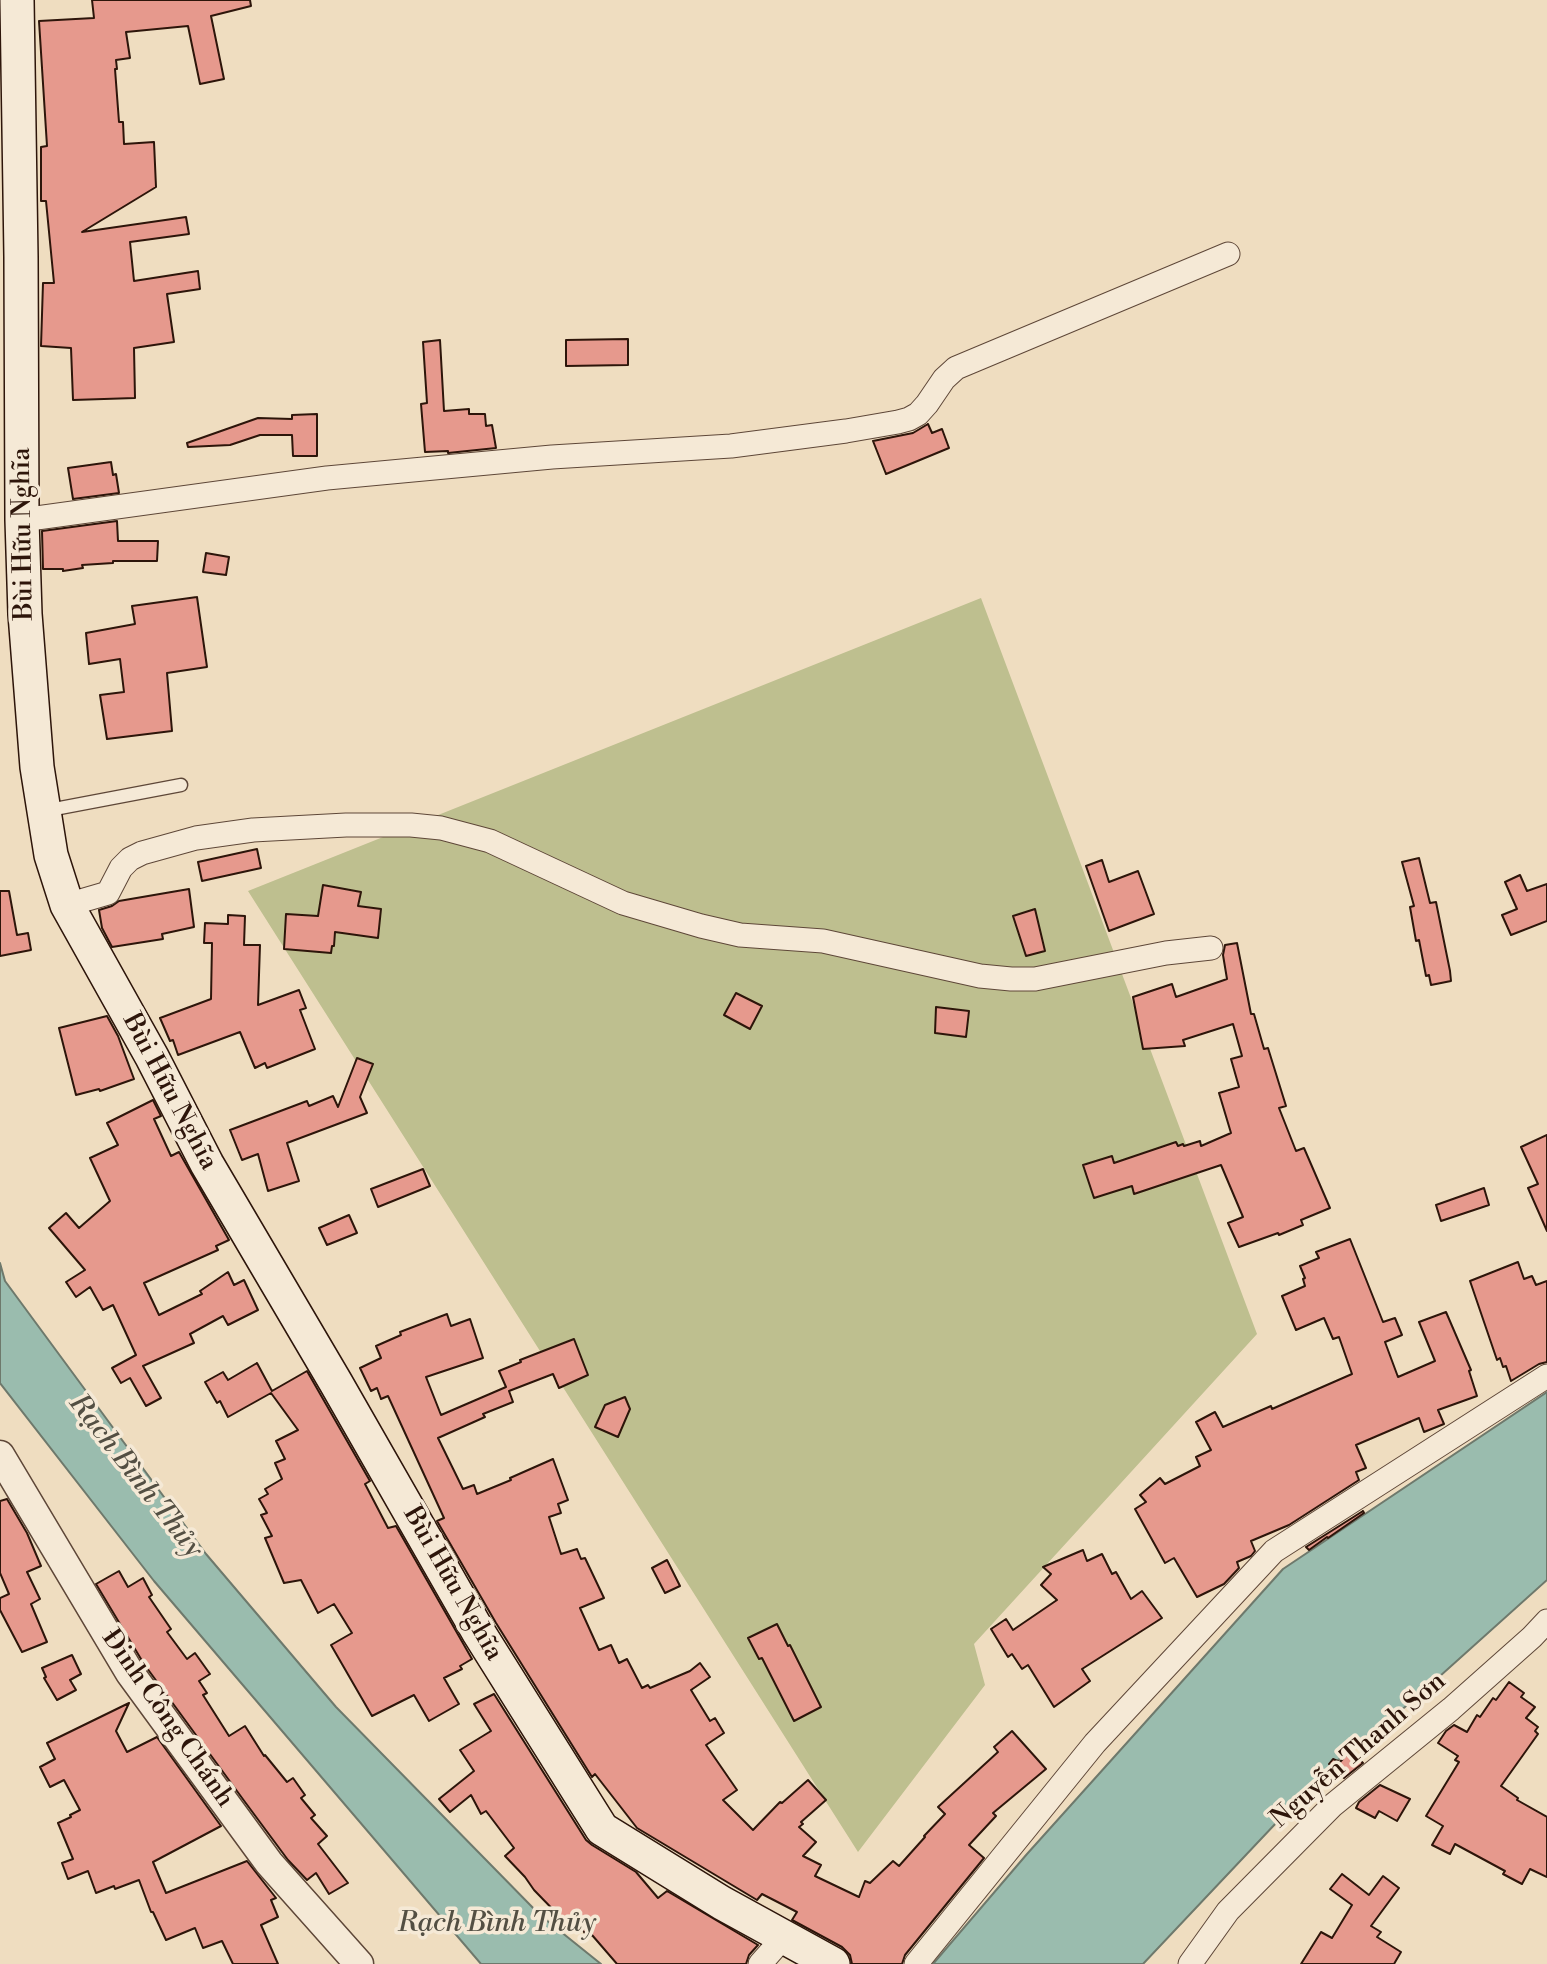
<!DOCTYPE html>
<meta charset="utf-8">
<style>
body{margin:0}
canvas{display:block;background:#efddc0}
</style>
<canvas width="1547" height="1964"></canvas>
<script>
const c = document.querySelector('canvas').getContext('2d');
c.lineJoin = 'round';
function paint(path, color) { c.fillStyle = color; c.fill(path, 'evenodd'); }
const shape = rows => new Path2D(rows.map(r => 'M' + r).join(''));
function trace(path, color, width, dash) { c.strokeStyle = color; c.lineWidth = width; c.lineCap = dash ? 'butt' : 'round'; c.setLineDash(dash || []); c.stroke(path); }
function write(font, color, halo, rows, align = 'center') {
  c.font = font + ' "Libre Bodoni",serif'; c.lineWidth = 7; c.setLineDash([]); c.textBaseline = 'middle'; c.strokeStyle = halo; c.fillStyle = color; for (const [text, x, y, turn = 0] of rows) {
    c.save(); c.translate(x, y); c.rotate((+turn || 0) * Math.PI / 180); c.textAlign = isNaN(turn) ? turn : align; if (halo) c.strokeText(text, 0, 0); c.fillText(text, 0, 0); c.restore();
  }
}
const green = shape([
 [981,598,1257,1334,974,1644,985,1685,858,1852,248,891]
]);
const water = shape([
 [0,1263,5,1281,206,1554,336,1707,540,1915,601,1964,481,1964,154,1581,0,1383,0,1263],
 [1547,1392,1547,1580,1410,1703,1328,1768,1143,1964,933,1964,1027,1854,1283,1569,1547,1392]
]);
const building = shape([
 [92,0,250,0,251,6,211,16,224,79,200,84,188,26,126,32,130,58,116,60,117,69,115,69,119,122,123,122,124,144,154,142,156,187,82,232,186,217,189,234,130,242,134,281,198,271,200,289,167,294,174,342,134,348,135,398,73,400,71,348,41,346,43,283,54,283,46,201,41,201,41,147,47,146,39,21,94,18,92,0],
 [628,339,628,365,566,366,566,340,628,339],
 [440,340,444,411,469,409,469,414,485,414,486,426,492,425,496,448,448,453,448,451,425,452,421,404,427,403,423,342,440,340],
 [317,414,317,456,293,456,292,435,260,435,230,445,188,447,187,443,258,418,292,419,292,415,317,414],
 [928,424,932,433,942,429,949,448,886,474,873,441,913,433,928,424],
 [111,462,113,475,116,474,119,493,73,499,68,468,111,462],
 [117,521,118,541,158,541,157,561,113,561,113,563,82,565,83,568,63,571,63,569,43,569,42,531,117,521],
 [206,553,229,557,226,575,203,572,206,553],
 [197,597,207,667,167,673,172,731,107,739,100,695,124,692,120,659,89,664,86,633,135,624,132,606,197,597],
 [257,849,261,868,202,881,198,862,257,849],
 [1419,858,1430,903,1436,902,1450,971,1451,981,1431,985,1429,975,1426,976,1419,940,1416,941,1410,907,1414,906,1402,862,1419,858],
 [1102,860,1109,882,1138,871,1154,914,1109,931,1086,866,1102,860],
 [1520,875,1527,891,1547,884,1547,921,1511,935,1502,915,1517,909,1505,882,1520,875],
 [323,885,361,892,358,906,381,909,378,938,335,932,334,946,332,946,331,953,284,949,286,914,318,916,323,885],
 [189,889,194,927,162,934,163,939,112,947,102,928,99,910,112,906,119,901,189,889],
 [0,891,9,891,17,935,28,933,31,950,0,956,0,891],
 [1035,909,1045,951,1026,956,1013,916,1035,909],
 [228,915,245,916,244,945,260,945,258,1005,299,990,306,1008,300,1010,315,1049,267,1068,265,1063,255,1068,240,1032,178,1055,173,1040,170,1041,160,1018,211,999,212,943,204,943,205,923,228,924,228,915],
 [1237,943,1251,1014,1254,1014,1264,1049,1268,1048,1286,1106,1279,1108,1296,1151,1304,1148,1330,1208,1301,1220,1303,1225,1279,1235,1278,1233,1239,1247,1228,1223,1243,1217,1221,1165,1134,1194,1132,1186,1094,1198,1083,1165,1112,1156,1114,1163,1176,1142,1178,1146,1183,1144,1184,1146,1200,1141,1201,1146,1231,1133,1219,1093,1239,1087,1231,1059,1242,1056,1233,1024,1183,1040,1185,1046,1143,1049,1133,997,1172,984,1176,997,1227,979,1223,955,1225,945,1237,943],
 [736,993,762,1006,750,1029,724,1015,736,993],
 [936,1007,969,1011,966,1037,935,1033,936,1007],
 [107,1016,118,1036,134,1079,100,1091,99,1089,76,1095,59,1028,107,1016],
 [357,1058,373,1064,360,1097,367,1113,287,1143,299,1181,268,1191,258,1154,242,1160,230,1130,307,1101,309,1106,333,1096,338,1107,357,1058],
 [153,1100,161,1116,154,1119,171,1156,179,1152,229,1240,216,1246,218,1250,144,1283,159,1315,202,1294,200,1291,228,1272,234,1285,244,1280,258,1310,228,1325,223,1316,190,1334,194,1343,143,1366,161,1398,146,1406,130,1378,121,1383,112,1368,136,1355,113,1305,103,1310,90,1287,76,1297,66,1282,85,1270,49,1228,66,1213,79,1228,110,1201,90,1158,118,1145,107,1123,153,1100],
 [1547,1135,1547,1231,1528,1188,1538,1184,1521,1147,1547,1135],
 [423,1169,430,1186,378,1207,371,1189,423,1169],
 [1484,1188,1489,1205,1441,1221,1436,1205,1484,1188],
 [349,1215,357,1233,327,1245,319,1228,349,1215],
 [1350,1239,1383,1322,1395,1318,1402,1335,1385,1342,1398,1377,1435,1361,1419,1322,1446,1312,1471,1370,1469,1371,1477,1396,1438,1410,1444,1424,1424,1432,1419,1418,1356,1445,1366,1468,1356,1472,1359,1480,1289,1525,1251,1541,1255,1551,1251,1556,1237,1562,1239,1568,1224,1584,1197,1597,1174,1558,1165,1563,1135,1509,1146,1502,1140,1495,1160,1478,1165,1484,1200,1466,1196,1457,1211,1450,1196,1422,1215,1412,1223,1427,1271,1406,1272,1409,1352,1374,1339,1337,1333,1339,1324,1318,1296,1330,1282,1296,1305,1286,1303,1279,1305,1278,1300,1266,1319,1258,1316,1252,1350,1239],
 [1518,1262,1524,1279,1532,1276,1536,1285,1547,1281,1547,1362,1539,1364,1511,1381,1506,1366,1503,1367,1500,1358,1497,1360,1470,1281,1518,1262],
 [447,1314,451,1326,470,1319,483,1358,426,1377,441,1415,506,1387,499,1371,521,1362,520,1360,574,1339,588,1375,559,1388,553,1374,509,1391,513,1402,483,1414,485,1417,438,1438,463,1489,474,1485,477,1494,511,1480,510,1478,553,1459,568,1500,558,1504,561,1513,549,1517,561,1554,577,1549,581,1559,585,1558,604,1598,580,1608,599,1650,611,1645,619,1663,627,1659,642,1688,648,1685,650,1688,690,1671,700,1663,710,1677,691,1690,710,1721,715,1718,724,1733,706,1745,737,1790,723,1800,753,1830,780,1802,782,1803,808,1780,826,1800,801,1822,803,1824,799,1827,816,1842,803,1856,821,1865,815,1876,859,1897,865,1881,870,1883,893,1861,899,1866,925,1837,924,1836,945,1814,938,1807,998,1752,994,1747,1012,1731,1046,1769,993,1813,996,1816,969,1845,984,1858,905,1955,902,1964,852,1964,850,1955,842,1947,792,1920,797,1912,762,1894,757,1900,637,1828,595,1774,592,1777,496,1623,437,1521,444,1518,388,1396,381,1399,377,1388,371,1391,360,1368,381,1358,376,1346,401,1335,400,1332,447,1314],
 [257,1363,272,1391,307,1371,370,1481,365,1484,388,1528,396,1526,472,1659,460,1666,462,1669,444,1678,459,1704,429,1721,414,1695,372,1716,331,1645,352,1633,334,1604,318,1613,301,1580,284,1583,265,1538,272,1536,261,1515,267,1513,259,1499,268,1494,265,1489,282,1479,275,1463,285,1459,276,1441,298,1430,271,1393,228,1417,220,1401,217,1403,205,1382,223,1372,228,1380,257,1363],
 [625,1397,630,1409,618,1437,595,1427,605,1405,625,1397],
 [7,1499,27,1533,41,1566,27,1572,40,1599,31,1604,47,1642,22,1652,0,1610,0,1598,9,1594,0,1573,0,1501,7,1499],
 [1363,1511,1364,1513,1328,1538,1327,1537,1309,1550,1306,1547,1363,1511],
 [1083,1550,1087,1561,1102,1554,1112,1574,1116,1572,1131,1599,1142,1591,1162,1618,1082,1669,1090,1681,1054,1707,1028,1665,1022,1669,1012,1654,1008,1657,991,1629,1006,1619,1013,1630,1057,1600,1041,1585,1051,1574,1043,1567,1083,1550],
 [667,1560,680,1586,665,1593,652,1568,667,1560],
 [119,1571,128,1587,143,1578,152,1595,149,1597,171,1629,167,1632,187,1659,195,1653,210,1674,199,1681,207,1693,203,1695,229,1736,245,1726,264,1756,265,1755,287,1782,293,1778,305,1795,301,1798,315,1815,311,1818,327,1836,318,1844,348,1883,329,1894,316,1873,307,1880,288,1860,245,1802,144,1664,96,1584,119,1571],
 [777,1624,788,1646,790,1645,821,1707,794,1721,762,1658,759,1659,748,1638,777,1624],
 [72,1655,81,1674,70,1680,76,1690,57,1700,44,1678,46,1677,42,1668,72,1655],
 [1509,1682,1524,1693,1521,1697,1535,1707,1526,1718,1538,1727,1535,1731,1538,1734,1501,1786,1518,1798,1517,1800,1547,1817,1547,1877,1530,1869,1522,1884,1503,1874,1505,1871,1455,1844,1450,1854,1432,1845,1443,1826,1426,1816,1459,1762,1455,1760,1458,1756,1438,1743,1446,1731,1454,1725,1467,1732,1477,1715,1480,1717,1493,1698,1496,1700,1509,1682],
 [494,1694,586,1840,592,1845,636,1872,658,1898,667,1891,758,1945,749,1955,746,1964,617,1964,592,1935,588,1938,576,1920,569,1926,534,1890,525,1877,505,1856,514,1848,486,1811,481,1814,471,1795,450,1812,439,1799,474,1771,460,1750,491,1731,474,1704,494,1694],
 [129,1703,116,1731,127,1752,157,1737,221,1826,153,1862,166,1893,247,1861,276,1898,271,1900,278,1917,261,1925,278,1964,233,1964,222,1941,203,1948,195,1928,166,1940,153,1912,151,1912,139,1880,115,1889,114,1886,96,1893,88,1871,68,1879,62,1863,73,1859,58,1823,71,1817,70,1815,80,1810,64,1780,50,1787,40,1767,55,1759,47,1743,129,1703],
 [1350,1751,1363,1763,1344,1778,1329,1764,1333,1759,1340,1762,1350,1751],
 [1380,1785,1410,1799,1397,1821,1379,1811,1375,1818,1356,1808,1359,1802,1380,1785],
 [1342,1874,1369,1895,1383,1876,1399,1888,1371,1926,1381,1932,1377,1937,1401,1952,1394,1964,1301,1964,1321,1932,1332,1938,1352,1905,1330,1889,1342,1874]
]);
const service = shape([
 [44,811,181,785]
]);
const minor = shape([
 [22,520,327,478,552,457,731,446,846,431,898,422,909,419,918,414,927,404,944,379,956,368,1228,254],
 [67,905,108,893,121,868,130,859,142,853,196,838,253,830,346,825,411,825,441,828,490,841,623,903,701,926,740,935,823,941,980,976,1011,979,1035,979,1166,953,1211,948],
 [760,1964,783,1938],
 [916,1964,1095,1743,1274,1551,1547,1376],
 [1190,1964,1228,1911,1333,1805,1451,1709,1532,1637,1547,1621]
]);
const tertiary = shape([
 [0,1455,130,1673,269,1863,359,1964]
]);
const secondary = shape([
 [17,0,21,257,22,520,25,614,37,767,51,855,67,905,152,1057,207,1164,336,1383,479,1633,602,1829,722,1903,833,1964]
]);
const streetNames = [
 ["Bùi Hữu Nghĩa",24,534,-91],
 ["Bùi Hữu Nghĩa",169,1092,62],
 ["Bùi Hữu Nghĩa",452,1584,60],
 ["Đinh Công Chánh",167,1719,55],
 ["Nguyễn Thanh Sơn",1359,1751,-41]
];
const waterNames = [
 ["Rạch Bình Thủy",135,1477,52],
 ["Rạch Bình Thủy",497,1924]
];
paint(green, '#bebf8f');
paint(water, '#9abcae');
trace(water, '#6e796c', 2);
paint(building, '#e6998d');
trace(building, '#2d150a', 2);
trace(service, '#5e4738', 15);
trace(minor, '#5e4738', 25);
trace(tertiary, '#5e4738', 31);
trace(secondary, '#2d150a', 36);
trace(service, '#f5e9d6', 12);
trace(minor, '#f5e9d6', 23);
trace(tertiary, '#f5e9d6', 28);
trace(secondary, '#f5e9d6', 33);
write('26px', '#2d150a', '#f5e9d6', streetNames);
write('italic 28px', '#534f43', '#f5e9d6', waterNames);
</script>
